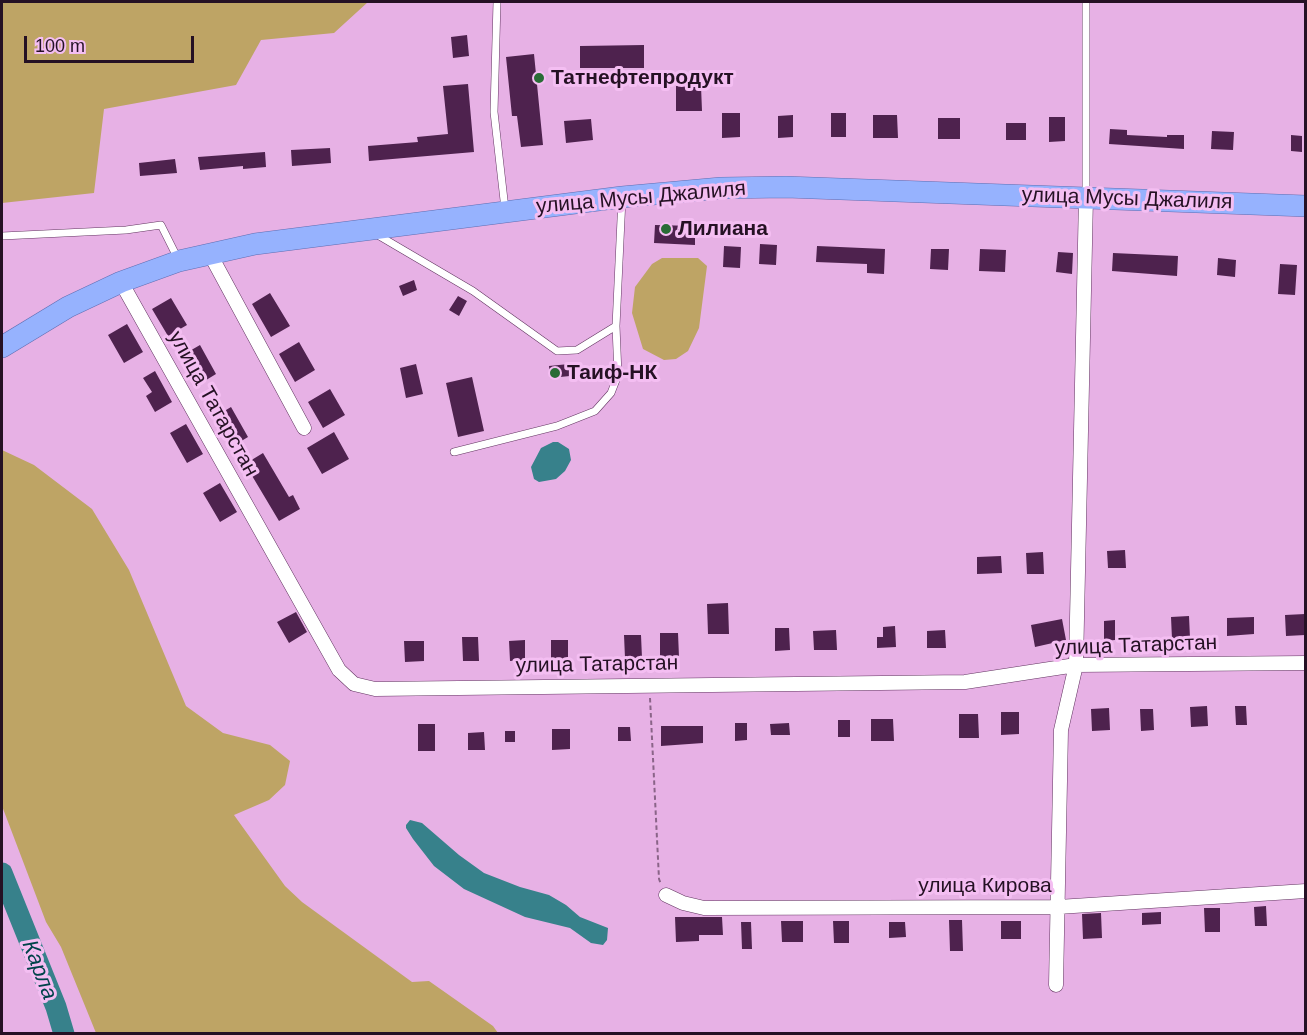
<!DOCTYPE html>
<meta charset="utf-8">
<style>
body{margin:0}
#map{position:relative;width:1307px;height:1035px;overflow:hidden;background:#e7b1e5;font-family:Arial,sans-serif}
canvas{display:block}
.frame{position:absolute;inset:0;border:3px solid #251124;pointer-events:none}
.scale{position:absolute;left:24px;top:36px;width:170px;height:27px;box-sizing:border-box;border:3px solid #251124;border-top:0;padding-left:8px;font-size:18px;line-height:21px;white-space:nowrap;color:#251124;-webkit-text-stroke:4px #f4bef2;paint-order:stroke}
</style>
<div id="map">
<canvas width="1307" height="1035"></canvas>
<div class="frame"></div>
<div class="scale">100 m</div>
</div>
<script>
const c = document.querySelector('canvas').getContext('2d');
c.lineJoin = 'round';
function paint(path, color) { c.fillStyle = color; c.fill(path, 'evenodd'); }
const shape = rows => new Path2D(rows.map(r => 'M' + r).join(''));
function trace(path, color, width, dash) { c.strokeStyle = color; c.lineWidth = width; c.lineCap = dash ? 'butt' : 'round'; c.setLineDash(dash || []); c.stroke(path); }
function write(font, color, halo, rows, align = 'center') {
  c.font = font + ' Arial,sans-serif'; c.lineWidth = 6; c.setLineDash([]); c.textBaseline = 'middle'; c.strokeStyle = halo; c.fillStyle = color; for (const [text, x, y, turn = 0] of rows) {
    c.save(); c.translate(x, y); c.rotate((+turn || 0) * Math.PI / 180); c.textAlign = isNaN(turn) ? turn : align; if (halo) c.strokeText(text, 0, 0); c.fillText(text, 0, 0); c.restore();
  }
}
const green = shape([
 [2,2,368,2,334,33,261,40,236,85,104,109,94,193,2,203],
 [662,258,698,258,707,266,699,328,688,351,676,359,664,360,643,349,632,313,635,287,652,264],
 [2,450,34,465,92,509,129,570,186,706,223,733,270,745,290,761,285,785,269,800,234,815,285,886,302,902,412,982,429,981,493,1026,498,1033,96,1033,61,947,46,922,2,806]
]);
const water = shape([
 [553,442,558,442,569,449,571,460,565,471,556,479,539,482,534,479,531,467,541,448],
 [410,820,422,823,459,855,484,873,520,887,549,895,566,905,580,917,608,928,607,940,603,945,591,943,570,928,525,917,464,889,434,866,413,839,406,828,406,825]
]);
const river = shape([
 [2,873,56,1007,64,1034]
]);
const building = shape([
 [467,35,469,56,453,58,451,37],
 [644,45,644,68,580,68,580,46],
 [534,54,543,145,521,147,517,116,512,116,506,57],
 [468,84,474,152,369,161,368,146,418,142,417,137,448,134,443,86],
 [676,86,701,86,702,111,676,111],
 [722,113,740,113,740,137,722,138],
 [831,113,846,113,846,137,831,137],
 [793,115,793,137,778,138,778,116],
 [873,115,897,115,898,138,873,138],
 [1049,117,1065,117,1065,141,1049,142],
 [938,118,960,118,960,139,938,139],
 [591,119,593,140,566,143,564,121],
 [1006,123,1026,123,1026,140,1006,140],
 [1110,129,1127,130,1127,135,1167,137,1167,135,1184,135,1184,149,1109,144],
 [1212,131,1234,132,1233,150,1211,149],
 [1291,135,1302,136,1302,152,1291,151],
 [330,148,331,163,292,166,291,150],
 [265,152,266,167,243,169,243,166,200,170,198,157],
 [175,159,177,173,140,176,139,163],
 [655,225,695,226,695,245,654,243],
 [760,244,777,245,776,265,759,264],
 [724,246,741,247,740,268,723,267],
 [817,246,885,249,884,274,867,273,867,264,816,262],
 [931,249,949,249,948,270,930,269],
 [980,249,1006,250,1005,272,979,271],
 [1058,252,1073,253,1072,274,1056,272],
 [1113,253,1178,256,1177,276,1112,271],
 [1218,258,1236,260,1235,277,1217,275],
 [1280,264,1297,265,1295,295,1278,294],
 [414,280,417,290,403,296,399,286],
 [270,293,290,326,271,337,252,304],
 [458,296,467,301,459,316,449,310],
 [171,298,187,325,168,336,152,309],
 [127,324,143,352,124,363,108,335],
 [299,342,315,370,295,382,279,354],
 [200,345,216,374,198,385,181,356],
 [416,364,423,394,406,398,400,368],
 [569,364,570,376,550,378,549,366],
 [155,371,172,402,155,412,146,396,152,392,143,378],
 [472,377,484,431,458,437,446,383],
 [330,389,345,415,323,428,308,402],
 [231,407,248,437,233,446,216,416],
 [186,424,203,454,187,463,170,433],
 [334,432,349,459,322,474,307,448],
 [263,453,289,497,293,495,300,509,279,521,245,464],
 [220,483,237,512,220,522,203,493],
 [1125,550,1126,568,1108,568,1107,551],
 [1043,552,1044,574,1027,574,1026,553],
 [1001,556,1002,573,977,574,977,557],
 [728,603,729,634,708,634,707,604],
 [296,612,307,632,289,643,277,622],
 [1305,614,1305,635,1286,636,1285,615],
 [1189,616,1190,638,1172,639,1171,617],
 [1254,617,1254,634,1227,636,1227,618],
 [1062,619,1066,640,1035,647,1031,625],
 [1115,620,1115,640,1104,641,1104,621],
 [895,626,896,647,877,648,877,637,883,637,883,627],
 [775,628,789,628,790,650,775,651],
 [836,630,837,650,814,650,813,631],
 [945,630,946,648,927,648,927,631],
 [660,633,678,633,679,657,660,658],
 [624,635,641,635,642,658,625,658],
 [462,637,478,637,479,661,463,661],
 [525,640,525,660,510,661,509,641],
 [551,640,568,640,568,661,551,661],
 [404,641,424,641,424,661,405,662],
 [1207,706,1208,726,1191,727,1190,707],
 [1235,706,1246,706,1247,725,1236,725],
 [1109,708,1110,730,1092,731,1091,709],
 [1140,709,1153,709,1154,730,1141,731],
 [1001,712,1019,712,1019,734,1001,735],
 [959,714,978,714,979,738,959,738],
 [871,719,893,719,894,741,871,741],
 [838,720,850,720,850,737,838,737],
 [735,723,747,723,747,740,735,741],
 [789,723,790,735,771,735,770,724],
 [418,724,435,724,435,751,418,751],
 [661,726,703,726,703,743,661,746],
 [618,727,630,727,631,741,618,741],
 [552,729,570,729,570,749,552,750],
 [505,731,515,731,515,742,505,742],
 [484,732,485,750,468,750,468,733],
 [1266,906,1267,926,1255,926,1254,907],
 [1204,908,1220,908,1220,932,1205,932],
 [1161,912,1161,924,1142,925,1142,913],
 [1101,913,1102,938,1083,939,1082,914],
 [675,917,722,917,723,935,699,935,699,941,676,942],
 [949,920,962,920,963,951,950,951],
 [781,921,803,921,803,942,782,942],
 [833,921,849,921,849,943,834,943],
 [1001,921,1021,921,1021,939,1001,939],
 [741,922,751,922,752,949,742,949],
 [889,922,905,922,906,937,889,938]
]);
const path = shape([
 [650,698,659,879,661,884]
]);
const service = shape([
 [497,2,494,112,505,209],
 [1086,194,1086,2],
 [376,234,473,291,557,351,577,350,616,326,622,198],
 [2,236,126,230,161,225,178,259],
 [454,452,557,426,595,411,611,393,618,375,616,326]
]);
const minor = shape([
 [210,254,304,428],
 [121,282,339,670,354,684,375,689,965,682,1076,665,1306,663],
 [666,895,683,903,704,908,1058,907,1306,891],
 [1056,985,1061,730,1076,665,1086,197]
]);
const trunk = shape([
 [2,347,68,307,121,282,179,261,255,244,622,197,721,188,786,187,1306,206]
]);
const markers = [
 [539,78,6,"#296c36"],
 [666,229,6,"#296c36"],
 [555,373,6,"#296c36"]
];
const poiNames = [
 ["Татнефтепродукт",551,78],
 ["Лилиана",678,229],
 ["Таиф-НК",567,373]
];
const streetNames = [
 ["улица Мусы Джалиля",641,198,-5],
 ["улица Мусы Джалиля",1127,199,2],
 ["улица Татарстан",213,404,61],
 ["улица Татарстан",1136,646,-2],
 ["улица Татарстан",597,665,-1],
 ["улица Кирова",985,886]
];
const waterNames = [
 ["Карла",39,970,69]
];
paint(green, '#bea465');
paint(water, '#37818b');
trace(river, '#37818b', 21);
paint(building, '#4e224e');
trace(service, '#623561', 8);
trace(minor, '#623561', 15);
trace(trunk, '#5e6db1', 22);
trace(path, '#8a6488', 2, [4.5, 3]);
trace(service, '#fff', 7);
trace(minor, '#fff', 14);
trace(trunk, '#96b2fe', 21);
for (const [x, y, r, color] of markers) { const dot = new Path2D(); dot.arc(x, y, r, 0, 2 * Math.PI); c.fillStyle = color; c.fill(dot); trace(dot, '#f4bef2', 2); }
write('bold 21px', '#251124', '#f4bef2', poiNames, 'left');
write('21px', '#251124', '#f4bef2', streetNames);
write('italic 22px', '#00434a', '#f4bef2', waterNames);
</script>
